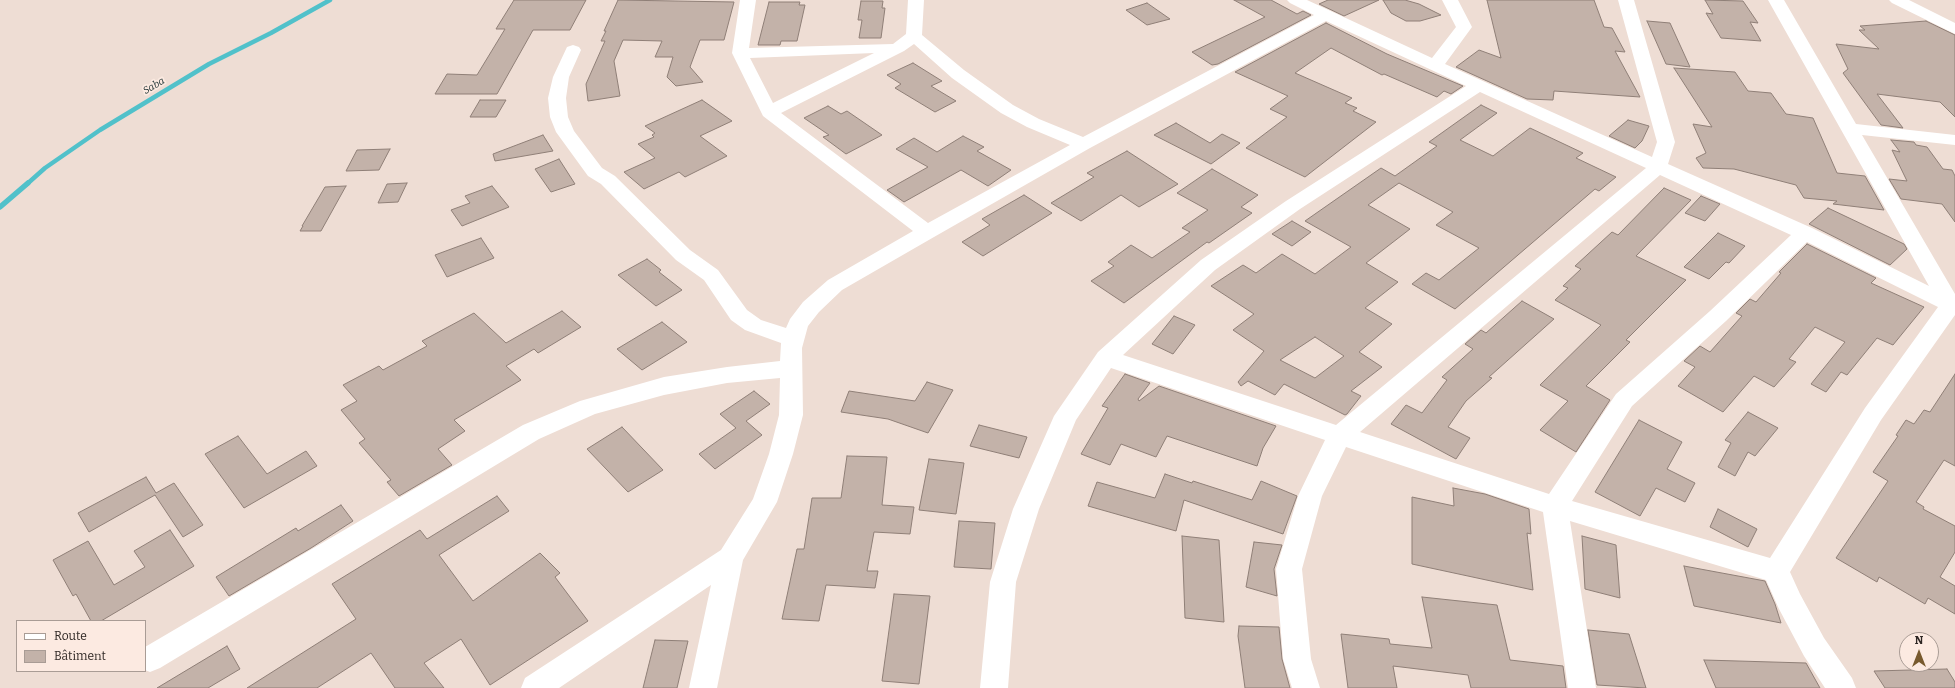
<!DOCTYPE html>
<meta charset="utf-8">
<style>
body{margin:0}
#map{position:relative;width:1955px;height:688px;overflow:hidden;background:#eeddd4;font-family:Bitter,serif}
canvas{display:block}
.legend{position:absolute;left:16px;top:620px;width:130px;height:52px;box-sizing:border-box;background:#fceae1;border:1px solid #a99c95;margin:0;padding:5px 7px;list-style:none;font-size:12px;color:#2d2623}
.legend li{display:flex;align-items:center;gap:8px;height:20px}
.legend b{width:20px;border:1px solid #a99c95}
.north{position:absolute;left:1899px;top:632px;width:40px;height:40px;box-sizing:border-box;background:#fceae1;border:1px solid #a99c95;border-radius:50%;rotate:0deg;font-size:11px;font-weight:700;line-height:16px;text-align:center;color:#2d2623}
.north::after{content:'';display:block;margin:auto;width:14px;height:18px;background:#785a2e;clip-path:polygon(50% 0,100% 100%,50% 72%,0 100%)}
</style>
<div id="map">
<canvas width="1955" height="688"></canvas>
<ul class="legend">
<li><b style="height:5px;background:#fff"></b>Route</li>
<li><b style="height:11px;background:#c3b2a9"></b>Bâtiment</li>
</ul>
<div class="north">N</div>
</div>
<script>
const c = document.querySelector('canvas').getContext('2d');
c.lineJoin = 'round';
const shape = rows => new Path2D(rows.map(r => 'M' + r).join(''));
function trace(path, color, width, dash) { c.strokeStyle = color; c.lineWidth = width; c.lineCap = dash ? 'butt' : 'round'; c.setLineDash(dash || []); c.stroke(path); }
function paint(path, color) { c.fillStyle = color; c.fill(path, 'evenodd'); }
function write(font, color, halo, rows, align = 'center') {
  c.font = font + ' Bitter,serif'; c.lineWidth = 3.5; c.setLineDash([]); c.textBaseline = 'middle'; c.strokeStyle = halo; c.fillStyle = color; for (const [text, x, y, turn = 0] of rows) {
    c.save(); c.translate(x, y); c.rotate((+turn || 0) * Math.PI / 180); c.textAlign = isNaN(turn) ? turn : align; if (halo) c.strokeText(text, 0, 0); c.fillText(text, 0, 0); c.restore();
  }
}
const streamFar1 = shape([
 [27,184,45,168,100,130,209,64,271,33,330,0]
]);
const stream = shape([
 [0,207,28,183]
]);
const building = shape([
 [514,0,586,0,570,30,533,30,497,94,435,94,447,74,477,75,505,29,496,29,514,0],
 [618,0,734,2,724,40,700,40,690,67,703,82,676,86,667,77,673,57,655,57,662,41,623,40,614,61,620,96,588,101,586,84,605,41,601,41,606,31,604,31,618,0],
 [1234,0,1271,0,1297,14,1303,11,1311,15,1218,64,1212,65,1192,52,1265,17,1234,0],
 [1328,0,1379,0,1344,16,1319,4,1328,0],
 [1383,0,1405,0,1419,4,1441,15,1420,21,1406,21,1391,13,1383,0],
 [1487,0,1594,0,1604,27,1612,28,1625,52,1615,51,1640,97,1554,91,1553,100,1527,99,1456,67,1479,50,1501,58,1487,0],
 [1705,0,1743,1,1758,23,1750,22,1761,41,1721,38,1706,13,1713,14,1705,0],
 [861,1,883,1,882,8,885,8,881,38,859,38,862,20,858,20,861,1],
 [769,2,800,2,799,5,805,5,797,41,781,41,780,45,758,45,769,2],
 [1147,3,1170,19,1147,25,1126,10,1147,3],
 [1647,21,1670,23,1690,67,1666,64,1647,21],
 [1926,21,1955,35,1955,117,1940,102,1877,94,1903,128,1881,125,1843,73,1848,69,1836,44,1879,49,1859,30,1865,30,1860,26,1926,21],
 [1326,23,1387,54,1463,86,1451,94,1444,91,1437,97,1384,74,1382,75,1331,48,1295,73,1352,98,1345,103,1357,108,1353,111,1376,122,1305,177,1246,148,1287,117,1270,109,1288,96,1235,72,1326,23],
 [913,63,942,81,931,86,956,101,935,112,895,88,901,84,887,75,913,63],
 [1674,68,1735,72,1748,91,1771,93,1786,114,1813,118,1837,173,1865,176,1884,210,1833,204,1837,201,1804,198,1796,185,1734,169,1703,168,1696,158,1706,153,1693,124,1712,127,1674,68],
 [480,100,506,100,496,117,470,117,480,100],
 [702,100,732,121,700,136,727,156,685,177,679,172,644,189,624,172,655,158,638,144,654,137,652,135,655,133,645,126,702,100],
 [1481,105,1497,113,1460,140,1493,156,1530,128,1583,153,1576,158,1616,177,1599,191,1595,189,1455,309,1412,284,1426,273,1439,280,1479,248,1436,225,1453,212,1399,183,1368,205,1410,229,1366,263,1398,282,1365,308,1392,324,1359,352,1382,367,1351,391,1361,396,1347,414,1345,415,1284,384,1275,395,1248,381,1241,386,1238,382,1264,351,1233,330,1254,314,1211,286,1243,265,1256,273,1282,254,1315,274,1351,247,1305,221,1381,168,1395,176,1437,146,1429,142,1481,105],
 [1315,337,1344,356,1315,378,1280,360,1315,337],
 [828,106,841,114,847,111,882,135,846,154,823,137,829,135,804,118,828,106],
 [1628,120,1649,126,1642,141,1635,148,1609,136,1628,120],
 [1176,123,1210,143,1222,134,1240,143,1211,164,1154,135,1176,123],
 [543,135,553,151,495,161,493,154,543,135],
 [963,136,984,147,977,151,1011,170,988,186,961,170,904,202,887,190,928,167,896,149,914,138,937,152,963,136],
 [1891,140,1914,142,1916,145,1927,147,1943,169,1952,170,1955,176,1955,222,1942,204,1901,199,1889,179,1907,181,1892,150,1900,152,1891,140],
 [390,149,379,170,346,171,357,150,390,149],
 [1127,151,1178,184,1139,207,1121,195,1081,221,1051,203,1094,177,1087,173,1127,151],
 [559,159,575,184,551,192,535,169,559,159],
 [1212,169,1258,195,1241,207,1252,213,1209,243,1207,242,1124,303,1091,281,1114,266,1108,262,1131,245,1152,258,1190,232,1182,228,1208,210,1177,193,1212,169],
 [407,183,398,202,378,203,387,184,407,183],
 [346,186,321,231,300,231,303,226,302,226,325,187,346,186],
 [492,186,509,207,462,226,451,210,470,203,465,196,492,186],
 [1664,188,1691,200,1636,256,1686,280,1626,340,1630,342,1586,386,1610,400,1576,452,1540,430,1568,401,1540,385,1601,325,1555,300,1568,288,1563,286,1581,269,1575,266,1612,232,1618,235,1664,188],
 [1024,195,1052,213,983,256,962,242,990,225,982,219,1024,195],
 [1701,196,1720,204,1705,221,1685,213,1701,196],
 [1828,208,1904,244,1907,249,1890,265,1809,224,1828,208],
 [1292,221,1311,232,1292,246,1272,234,1292,221],
 [1718,233,1745,246,1729,263,1726,262,1709,279,1684,267,1718,233],
 [481,238,494,258,447,277,435,255,481,238],
 [1807,244,1876,278,1871,283,1924,307,1893,345,1877,338,1847,375,1841,372,1826,392,1811,384,1845,342,1815,327,1789,359,1796,362,1774,387,1754,376,1723,412,1678,386,1695,367,1684,361,1700,346,1710,352,1742,316,1736,313,1750,299,1756,302,1781,273,1779,272,1807,244],
 [647,259,661,270,659,272,682,290,656,306,618,275,647,259],
 [1522,301,1554,319,1489,377,1492,378,1466,401,1448,427,1470,438,1456,459,1391,424,1406,405,1422,413,1447,380,1442,377,1473,349,1465,344,1481,330,1486,333,1522,301],
 [562,311,581,327,538,353,534,349,506,366,521,380,454,420,465,431,438,449,452,465,399,496,387,482,391,480,359,443,365,439,341,410,357,401,343,385,379,366,383,370,427,346,422,341,474,313,506,343,562,311],
 [1174,316,1195,325,1173,354,1152,344,1174,316],
 [662,322,687,342,642,370,617,349,662,322],
 [1125,374,1150,383,1138,399,1139,401,1159,386,1276,426,1263,448,1257,466,1167,436,1156,457,1121,444,1110,465,1081,454,1108,408,1102,406,1125,374],
 [1955,374,1955,466,1944,460,1916,502,1924,507,1923,509,1955,526,1955,552,1940,577,1955,586,1955,614,1928,598,1925,604,1879,577,1877,582,1836,558,1888,481,1873,472,1898,436,1896,435,1906,420,1914,424,1924,410,1930,412,1955,374],
 [927,382,953,390,928,433,888,419,841,412,849,391,915,401,927,382],
 [754,391,770,404,746,421,762,435,715,469,699,454,736,428,720,414,754,391],
 [1748,412,1778,428,1755,456,1748,452,1735,476,1718,467,1731,443,1725,440,1748,412],
 [1639,420,1682,442,1667,469,1695,483,1685,502,1656,488,1640,516,1595,492,1639,420],
 [979,425,1027,437,1019,458,970,446,979,425],
 [622,427,663,470,628,492,587,449,622,427],
 [238,436,267,474,306,451,317,466,244,508,205,454,238,436],
 [847,456,887,457,882,505,914,507,910,534,874,532,867,571,878,571,875,588,826,585,819,621,782,619,797,549,804,549,812,498,841,498,847,456],
 [929,459,964,463,956,514,919,510,929,459],
 [1165,474,1192,483,1193,481,1252,500,1261,481,1297,496,1283,534,1184,500,1176,531,1088,506,1097,482,1155,498,1165,474],
 [146,477,156,493,174,483,203,525,183,537,155,495,89,532,78,513,146,477],
 [1453,488,1485,494,1529,509,1531,534,1527,533,1533,590,1412,564,1412,497,1454,506,1453,488],
 [497,496,509,511,439,555,473,601,540,553,560,573,555,577,588,621,490,685,461,639,424,663,444,688,395,688,371,653,317,688,247,688,356,619,332,584,420,530,427,539,497,496],
 [341,505,353,521,311,548,229,596,216,577,296,528,298,531,341,505],
 [1718,509,1757,529,1748,547,1710,527,1718,509],
 [959,521,995,523,991,569,954,567,959,521],
 [170,530,194,566,101,621,91,621,76,594,73,596,53,560,88,541,114,585,145,567,134,551,170,530],
 [1182,536,1219,540,1224,622,1185,618,1182,536],
 [1582,536,1616,545,1620,598,1585,589,1582,536],
 [1254,542,1282,545,1274,569,1277,596,1246,587,1254,542],
 [1684,566,1765,581,1775,604,1781,623,1694,606,1684,566],
 [894,594,930,596,919,684,882,681,894,594],
 [1422,597,1497,605,1510,660,1563,666,1566,688,1471,688,1468,675,1393,666,1397,688,1348,688,1341,634,1389,639,1390,644,1432,648,1422,597],
 [1239,626,1279,627,1282,659,1290,688,1245,688,1238,636,1239,626],
 [1588,630,1629,634,1646,688,1597,685,1588,630],
 [655,640,688,641,677,688,643,688,655,640],
 [227,646,240,669,208,688,157,688,227,646],
 [1704,660,1806,663,1820,688,1716,688,1704,660],
 [1947,669,1955,682,1955,688,1885,688,1874,671,1947,669]
]);
const minor = shape([
 [740,0,756,0,749,48,893,44,906,34,908,0,924,0,922,35,964,70,1013,105,1039,119,1083,137,1314,15,1290,3,1287,0,1307,0,1432,58,1456,27,1442,0,1458,0,1472,27,1445,64,1652,157,1657,142,1618,0,1634,0,1675,142,1668,164,1812,228,1929,286,1768,0,1784,0,1856,124,1955,135,1955,145,1862,135,1955,294,1955,315,1881,420,1790,572,1800,594,1824,638,1852,678,1856,688,1825,688,1804,656,1779,609,1766,580,1570,521,1596,688,1568,688,1543,512,1346,447,1322,496,1302,569,1311,659,1320,688,1292,688,1283,659,1276,569,1298,496,1325,440,1111,368,1076,420,1039,509,1016,582,1008,688,980,688,990,582,1013,509,1054,416,1098,352,1201,260,1286,201,1466,86,1326,21,1090,148,934,237,842,290,819,312,808,326,802,348,803,415,793,454,777,502,743,560,717,688,689,688,711,585,559,688,521,688,525,678,721,550,753,499,769,454,779,415,780,378,727,383,664,395,595,414,539,439,160,668,150,672,145,670,145,647,523,425,580,401,664,377,727,367,780,361,781,343,745,330,731,320,704,280,676,260,601,184,588,176,556,132,550,117,548,98,553,77,567,47,573,45,579,47,581,50,569,77,566,98,568,117,574,131,602,168,615,176,690,250,718,270,747,310,761,320,786,328,790,319,803,302,828,280,913,231,763,116,732,53,740,0],
 [914,44,952,78,1001,113,1027,127,1070,145,928,223,781,113,904,51,914,44],
 [874,53,773,103,750,58,874,53],
 [1480,92,1646,168,1336,425,1123,355,1215,270,1300,209,1480,92],
 [1660,175,1791,235,1710,311,1616,394,1549,494,1360,432,1660,175],
 [1807,242,1938,307,1865,408,1770,558,1572,501,1632,406,1726,321,1807,242],
 [1889,0,1909,0,1955,23,1955,34,1892,3,1889,0]
]);
const farWaternames = [
 ["Saba",154,86,-31]
];
trace(streamFar1, '#51c1ca', 4.5);
trace(stream, '#51c1ca', 5.5);
paint(building, '#c3b2a9');
trace(building, '#8f7f77', 1);
paint(minor, '#fff');
write('italic 10px', '#1b2f31', '#fceae1', farWaternames);
</script>
